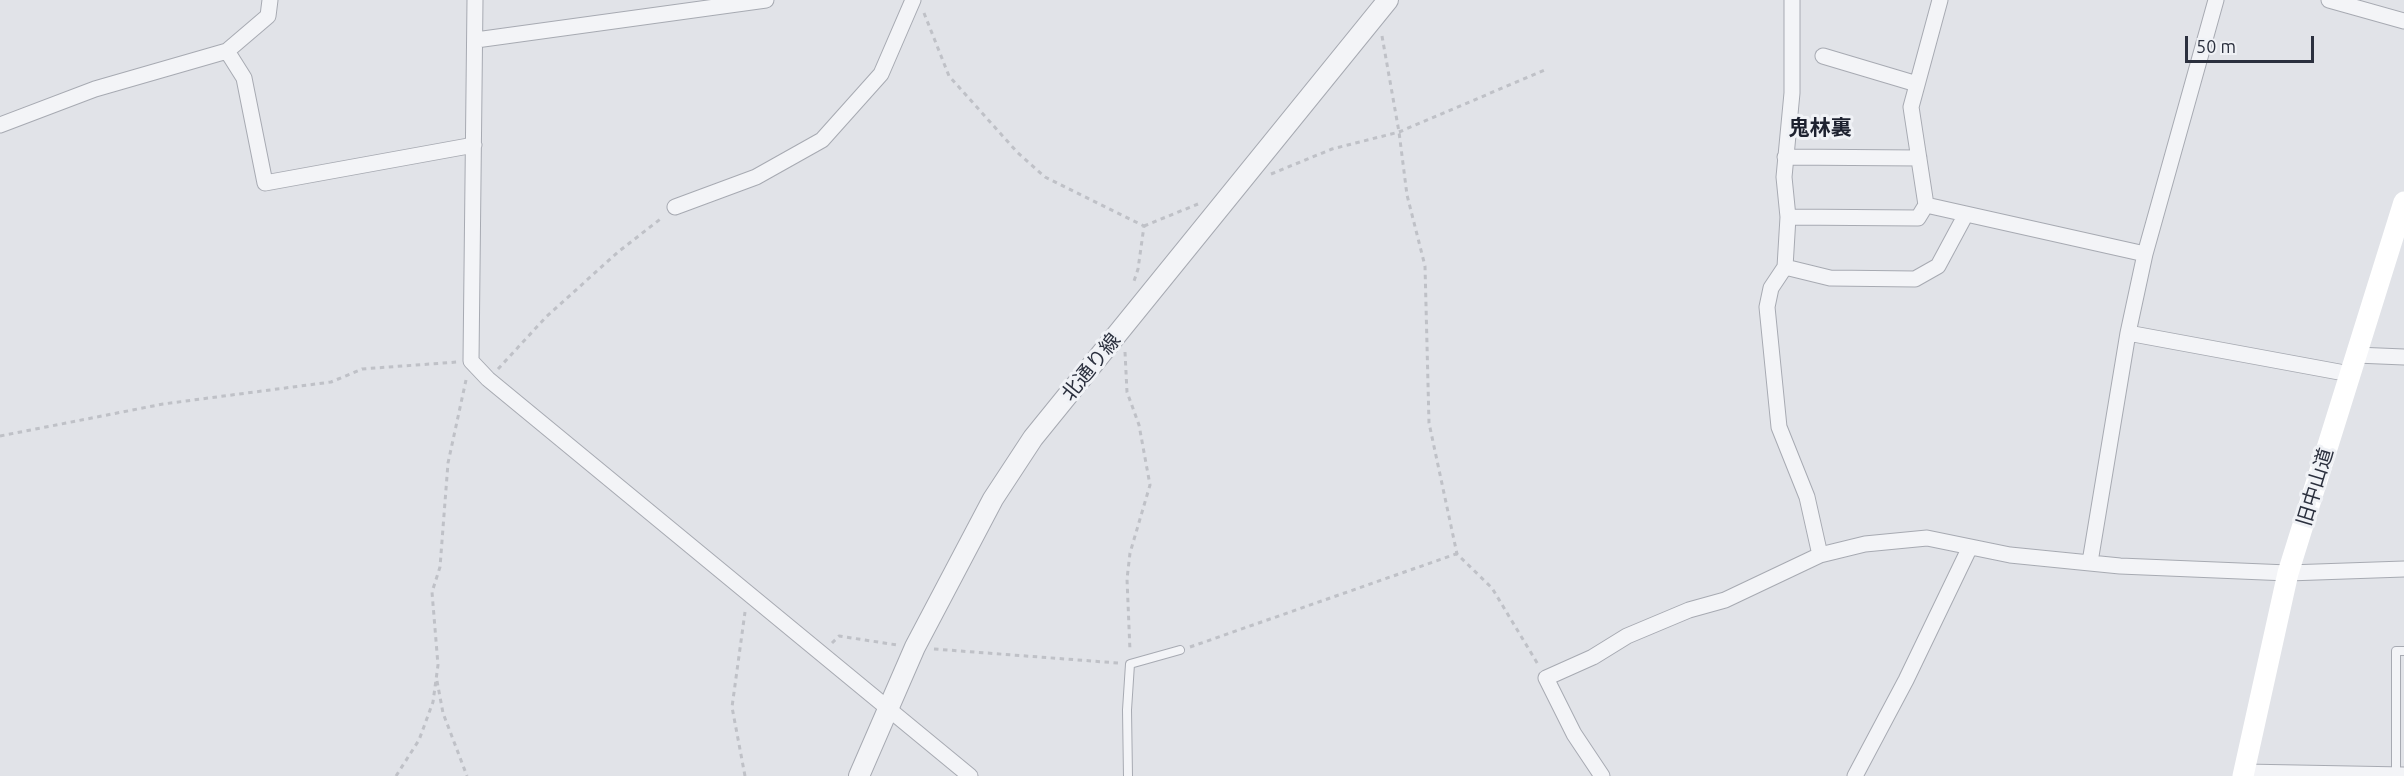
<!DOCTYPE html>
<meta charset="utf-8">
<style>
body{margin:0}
#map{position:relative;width:2404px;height:776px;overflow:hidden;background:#e1e3e8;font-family:Ubuntu,sans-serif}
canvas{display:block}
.scale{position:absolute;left:2185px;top:36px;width:129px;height:27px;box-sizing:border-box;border:3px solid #2b303e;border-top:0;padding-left:8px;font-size:18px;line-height:21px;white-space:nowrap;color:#2b303e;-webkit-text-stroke:4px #f0f2f6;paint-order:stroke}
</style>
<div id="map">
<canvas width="2404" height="776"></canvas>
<div class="scale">50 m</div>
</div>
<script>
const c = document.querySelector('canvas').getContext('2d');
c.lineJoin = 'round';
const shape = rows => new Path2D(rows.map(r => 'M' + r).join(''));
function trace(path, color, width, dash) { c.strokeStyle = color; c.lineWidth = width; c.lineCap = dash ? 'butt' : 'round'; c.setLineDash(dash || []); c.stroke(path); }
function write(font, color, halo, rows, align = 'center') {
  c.font = font + ' Ubuntu,"Noto Sans JP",sans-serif'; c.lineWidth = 6; c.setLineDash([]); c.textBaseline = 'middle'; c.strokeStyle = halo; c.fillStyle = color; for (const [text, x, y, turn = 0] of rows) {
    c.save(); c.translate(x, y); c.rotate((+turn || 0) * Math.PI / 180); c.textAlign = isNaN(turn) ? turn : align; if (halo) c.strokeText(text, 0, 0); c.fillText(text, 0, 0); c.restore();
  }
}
const path = shape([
 [924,13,949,76,1017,152,1045,177,1144,226,1138,269,1133,284],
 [1382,36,1399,132,1407,195,1425,266,1429,423,1457,554,1492,588,1539,666],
 [1271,174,1332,149,1399,132,1547,69],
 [1144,226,1198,204],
 [1125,352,1127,392,1139,425,1150,485,1130,553,1127,579,1130,651],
 [498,369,546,317,618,252,663,217],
 [0,436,163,404,331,382,362,369,457,362],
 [832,643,839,636,897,645],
 [1190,647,1456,554],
 [934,649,1118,663],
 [437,681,443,713,467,776],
 [396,776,419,740,433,702,438,665,432,592,440,567,448,463,466,380],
 [745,776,732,707,745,612]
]);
const service = shape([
 [2396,775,2396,651,2404,651],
 [1128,776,1127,710,1130,664,1180,650]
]);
const minor = shape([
 [475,0,471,361,488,379,970,776],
 [1792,0,1792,93,1784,177,1788,217,1785,267,1771,288,1767,307,1779,427,1807,497,1820,555],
 [1940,0,1911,107,1926,205,2145,254],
 [2329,0,2404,21],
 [476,40,766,0],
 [227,51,244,78,265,183,474,145],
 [1823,56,1917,84],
 [0,125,95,89,227,51,268,16,270,0],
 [1785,157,1919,158],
 [675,207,756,177,822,140,881,74,913,0],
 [1788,217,1918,218,1926,205],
 [1785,267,1830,278,1915,279,1938,266,1966,214],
 [2128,333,2350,374],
 [2356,355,2404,357],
 [2090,562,2128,333,2145,254,2216,0],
 [2244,772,2404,775],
 [1602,776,1574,734,1546,678,1593,657,1627,636,1689,610,1725,600,1820,555,1865,544,1927,538,2010,555,2120,566,2288,573,2404,569],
 [1855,776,1906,680,1970,547]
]);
const tertiary = shape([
 [859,776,915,647,993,499,1033,438,1388,0]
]);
const secondary = shape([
 [2243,776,2288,573,2404,202]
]);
const streetNames = [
 ["北通り線",1091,367,-51],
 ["旧中山道",2315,487,-73]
];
const neighbourhoodNames = [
 ["鬼林裏",1820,128]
];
trace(service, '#a7aab2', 10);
trace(minor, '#a7aab2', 17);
trace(tertiary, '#a7aab2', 22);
trace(path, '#bfc1c7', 3, [4.5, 4.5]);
trace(service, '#f3f4f7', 8);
trace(minor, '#f3f4f7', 15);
trace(tertiary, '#f3f4f7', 20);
trace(secondary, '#fff', 21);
write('20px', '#2b303e', '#f0f2f6', streetNames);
write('bold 21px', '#1d212f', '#f0f2f6', neighbourhoodNames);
</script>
